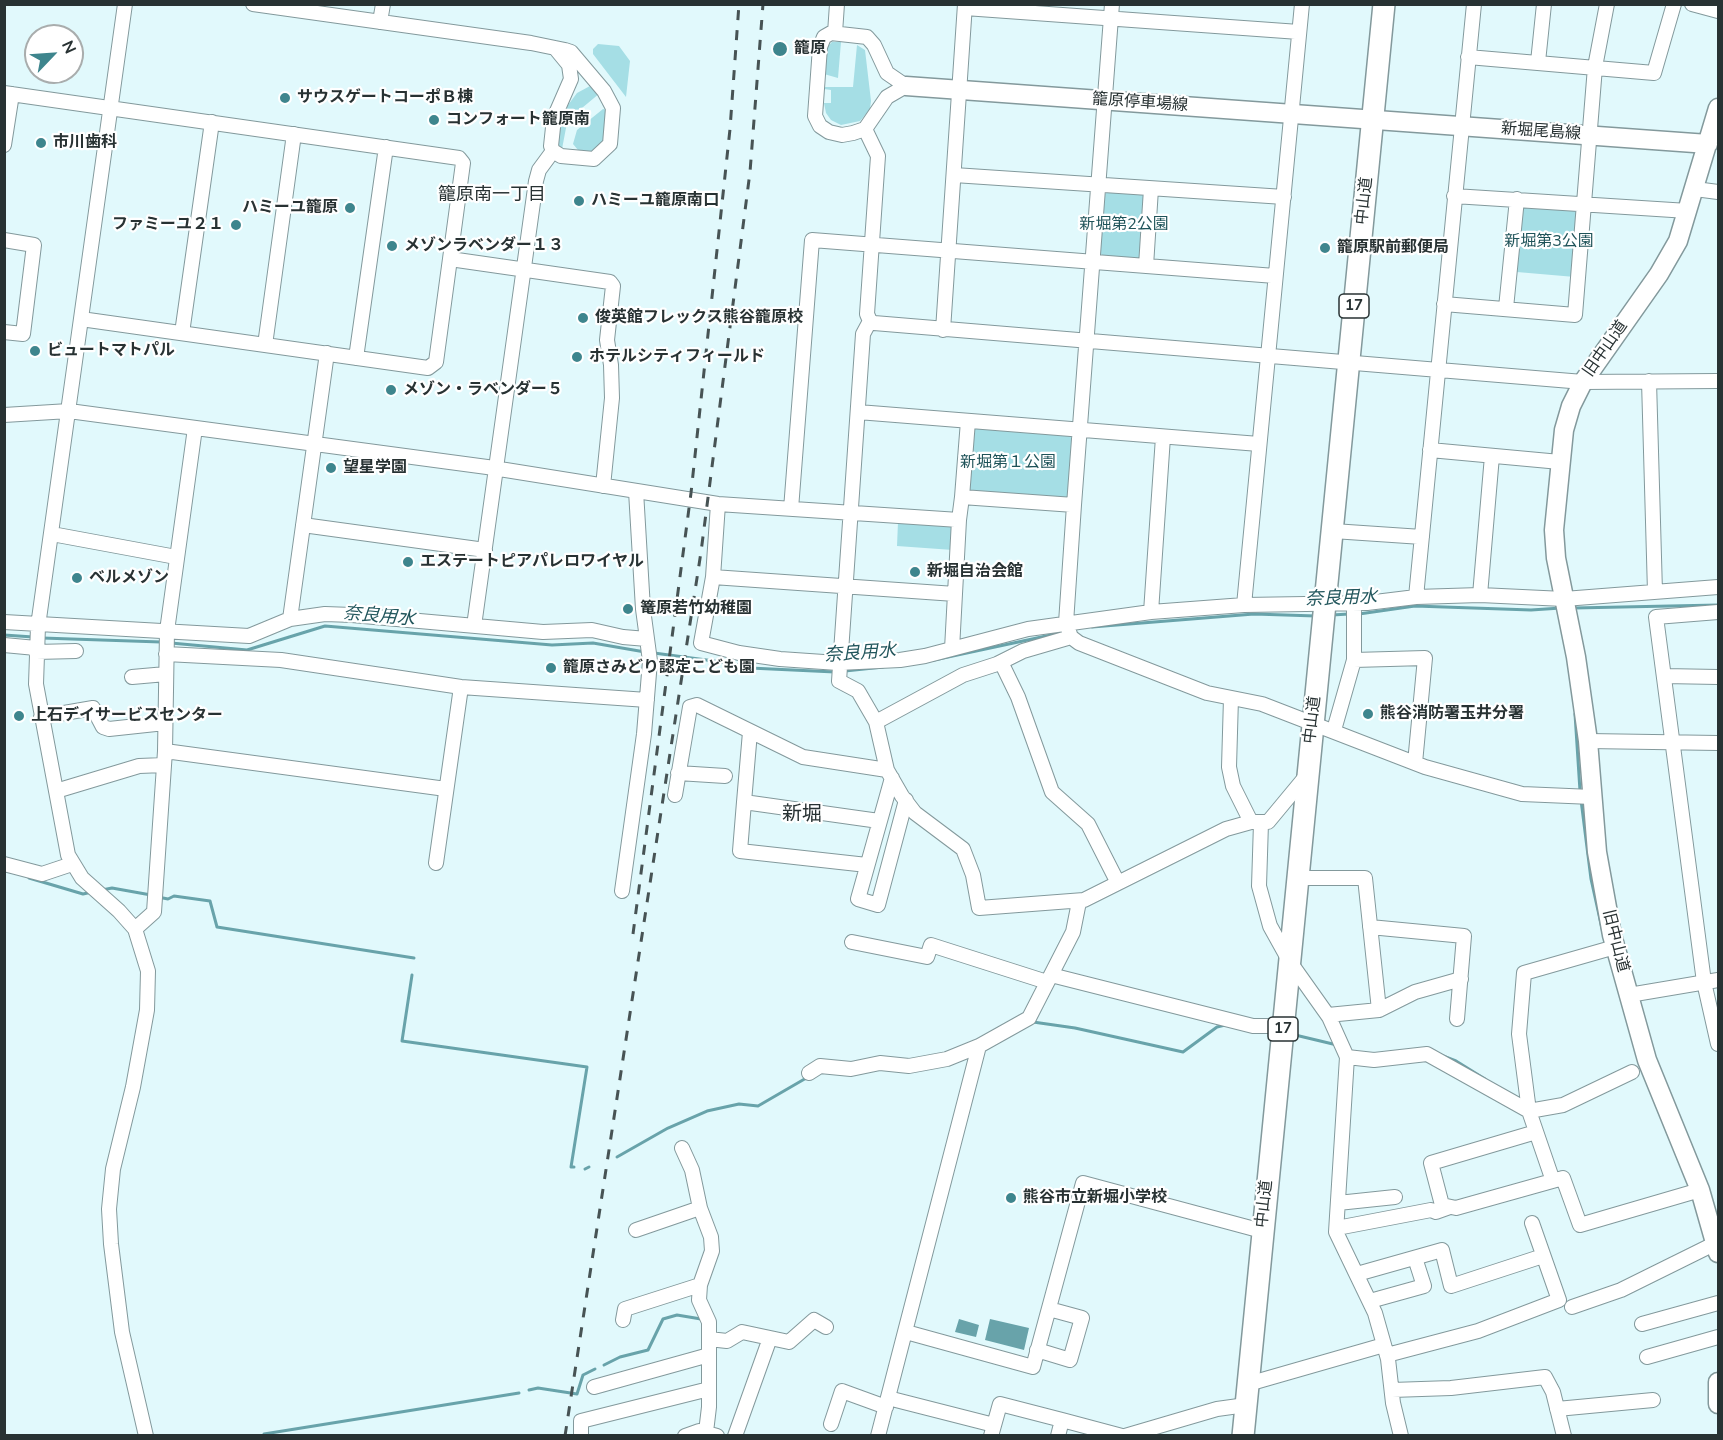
<!DOCTYPE html>
<meta charset="utf-8">
<style>
body{margin:0}
#map{position:relative;width:1723px;height:1440px;overflow:hidden;background:#e1f9fc;font-family:"Nunito Sans",sans-serif}
canvas{display:block}
.frame{position:absolute;inset:0;border:6px solid #283233;pointer-events:none}
.north{position:absolute;left:24px;top:24px;width:60px;height:60px;box-sizing:border-box;background:#fff;border:2px solid #a9adad;border-radius:50%;rotate:65deg;font-size:16px;font-weight:700;line-height:24px;text-align:center;color:#283233}
.north::after{content:'';display:block;margin:auto;width:21px;height:27px;background:#3e858d;clip-path:polygon(50% 0,100% 100%,50% 72%,0 100%)}
</style>
<div id="map">
<canvas width="1723" height="1440"></canvas>
<div class="frame"></div>
<div class="north">N</div>
</div>
<script>
const c = document.querySelector('canvas').getContext('2d');
c.lineJoin = 'round';
function paint(path, color) { c.fillStyle = color; c.fill(path, 'evenodd'); }
const shape = rows => new Path2D(rows.map(r => 'M' + r).join(''));
function trace(path, color, width, dash) { c.strokeStyle = color; c.lineWidth = width; c.lineCap = dash ? 'butt' : 'round'; c.setLineDash(dash || []); c.stroke(path); }
function write(font, color, halo, rows, align = 'center') {
  c.font = font + ' "Nunito Sans","Noto Sans JP",sans-serif'; c.lineWidth = 4.5; c.setLineDash([]); c.textBaseline = 'middle'; c.strokeStyle = halo; c.fillStyle = color; for (const [text, x, y, turn = 0] of rows) {
    c.save(); c.translate(x, y); c.rotate((+turn || 0) * Math.PI / 180); c.textAlign = isNaN(turn) ? turn : align; if (halo) c.strokeText(text, 0, 0); c.fillText(text, 0, 0); c.restore();
  }
}
const green = shape([
 [832,42,841,42,838,78,824,74,827,47],
 [598,44,619,46,630,61,626,97,593,54,593,49],
 [857,45,865,50,871,101,870,109,860,121,841,125,831,120,826,113,824,103,831,103,831,90,824,89,824,87,853,87],
 [590,86,600,93,570,118,566,128,562,149,559,148,555,141,557,126,565,109,577,93],
 [603,109,607,110,605,140,591,153,578,150,573,144,577,130],
 [1109,191,1143,193,1147,198,1143,255,1139,259,1104,257,1100,253,1105,194],
 [1523,207,1577,209,1575,277,1517,272],
 [977,426,1071,434,1074,438,1070,498,1066,501,971,494,968,490,972,429],
 [898,522,952,526,955,530,953,550,897,546]
]);
const water = shape([
 [959,1319,979,1325,976,1337,955,1332],
 [990,1319,1029,1328,1024,1350,985,1340]
]);
const stream = shape([
 [1574,608,1718,605],
 [1359,614,1415,606,1531,610,1561,608],
 [1332,615,1349,614],
 [1092,627,1254,614,1316,616],
 [4,635,33,637],
 [42,638,161,642],
 [171,643,247,650,325,626,552,645,593,643,645,652],
 [654,653,729,663,750,668,835,672],
 [934,660,1065,632],
 [845,671,883,667],
 [1575,714,1580,791],
 [1581,800,1591,879,1603,933],
 [29,878,83,894,92,892],
 [102,890,112,888,151,895],
 [158,897,168,899,174,896,210,901,217,927,414,958],
 [412,975,402,1041,587,1067,571,1167,574,1167],
 [1033,1022,1075,1028,1183,1052,1217,1027,1225,1025],
 [1291,1034,1337,1045],
 [1443,1056,1456,1061,1485,1079],
 [617,1157,668,1128,707,1111,739,1104,758,1106,808,1077],
 [585,1169,589,1167],
 [604,1365,620,1357,648,1350,663,1319,677,1315,701,1319],
 [529,1390,538,1388,577,1394,583,1375,595,1369],
 [264,1434,519,1393]
]);
const minor = shape([
 [125,4,38,626,36,684,68,855,82,878,119,911,135,929,148,971,147,1010,133,1087,113,1169,109,1209,111,1244,122,1332,146,1436],
 [253,4,531,43,565,50,571,52,604,91,613,108,610,144,594,159,561,156,553,151,551,146,554,118,571,79,569,65,555,48],
 [1112,4,1074,505,1066,623,1071,637,1079,643,1207,693,1262,704,1425,767,1522,794,1592,797],
 [1692,4,1718,11],
 [965,8,1299,32],
 [380,22,383,4],
 [831,33,867,37,874,45,887,73,906,86,887,97,865,129,853,133,842,135,829,132,820,126,815,116,820,47,824,37,831,33],
 [835,33,837,4],
 [1468,57,1654,73,1674,4],
 [1538,62,1544,4],
 [4,93,459,158,463,163,436,362,428,368,81,319],
 [865,129,878,156,867,314,870,321,874,323,1583,382,1718,381],
 [4,145,12,94],
 [954,175,1284,197],
 [1695,189,1718,192],
 [1454,196,1688,211],
 [4,240,34,245,23,334,4,332],
 [450,259,610,282,613,286,607,340,611,365,612,398,603,486],
 [1146,266,1151,189],
 [1444,304,1575,315,1595,67,1607,4],
 [1506,308,1517,199],
 [870,321,863,334,839,681,858,691,876,722,887,770,902,796,915,813,963,849,973,875,979,908,1084,900,1226,829,1251,822,1268,822,1307,775],
 [943,330,965,4],
 [182,333,212,122],
 [265,345,294,134],
 [356,358,386,147],
 [1649,381,1655,592],
 [858,412,1259,444],
 [4,415,69,411,487,467,718,504,959,520],
 [968,421,962,497,1074,505],
 [1430,450,1560,462],
 [718,504,713,577,701,643,739,653,780,659,838,663,900,660,925,656,1028,629,1151,612,1244,605,1367,603,1416,597,1480,595,1564,599,1718,587],
 [791,509,812,240,1275,276],
 [303,525,485,550],
 [1333,531,1422,537],
 [52,534,176,557],
 [713,577,955,594],
 [1480,595,1492,456],
 [1416,597,1474,4],
 [1244,605,1302,4],
 [1151,612,1163,437],
 [1718,612,1656,617,1704,982,1718,1044],
 [290,619,327,353],
 [4,622,249,636,290,619,325,614,352,615,543,632,592,630,623,637,647,639],
 [474,626,536,181,539,170,553,151],
 [4,645,36,648],
 [952,649,959,520,962,497],
 [36,652,76,651],
 [166,654,281,660,461,687,647,700],
 [1354,660,1425,658,1415,763],
 [1001,662,1018,697,1052,792,1088,824,1118,883],
 [1664,676,1718,677],
 [132,677,166,674],
 [1231,698,1229,767,1233,786,1251,822],
 [41,717,93,708,103,727,109,729,165,723],
 [876,722,963,675,997,664,1023,651,1071,637],
 [1334,730,1354,660,1354,603],
 [750,732,744,802,879,821],
 [1588,741,1718,743],
 [165,751,446,789],
 [678,773,725,776],
 [892,778,858,899,878,905,906,800],
 [56,791,139,766,164,765],
 [675,795,690,707,697,705,803,757,887,770],
 [744,802,740,851,867,865],
 [1261,823,1259,886,1270,926,1290,962,1329,1017,1347,1057,1336,1232,1375,1313,1388,1359,1393,1403,1401,1436],
 [436,863,461,687],
 [4,864,42,874,72,864],
 [1297,878,1365,878,1379,1010,1328,1015],
 [622,891,644,734,650,661,643,609,636,491],
 [1370,927,1464,936,1457,1019],
 [135,929,154,912,165,751,167,631,195,428],
 [852,942,927,957,931,945,1047,982],
 [1051,975,1253,1026,1284,1026],
 [1629,995,1718,980],
 [1379,1010,1415,992,1461,979],
 [1347,1057,1374,1060,1427,1054,1529,1111,1563,1105,1632,1072],
 [809,1073,820,1066,851,1069,880,1063,909,1066,947,1059,979,1046],
 [1536,1132,1431,1163,1442,1205,1456,1208,1563,1178,1580,1225,1700,1190],
 [682,1148,692,1170,700,1208,711,1237,712,1251,700,1285,699,1300,709,1322,709,1407,706,1432],
 [1553,1181,1529,1111,1519,1034,1524,973,1615,947],
 [1338,1203,1395,1197],
 [1337,1228,1431,1210,1436,1212,1450,1207],
 [636,1230,700,1208],
 [1357,1274,1442,1250,1451,1286,1543,1256],
 [1370,1301,1424,1286,1415,1258],
 [1572,1307,1621,1290,1716,1243],
 [623,1320,625,1309,700,1285],
 [1642,1324,1718,1303],
 [906,1332,1033,1367,1083,1183,1262,1231],
 [709,1339,727,1341,742,1332,789,1342,814,1320,826,1327],
 [1037,1350,1070,1360,1082,1318,1049,1309],
 [1387,1355,1478,1331,1559,1300,1532,1223],
 [1647,1357,1718,1337],
 [1248,1384,1384,1345],
 [594,1387,709,1355],
 [1392,1390,1451,1388,1545,1377,1553,1392,1564,1436],
 [888,1398,994,1425],
 [1557,1409,1653,1400],
 [831,1424,842,1391,886,1407],
 [581,1436,581,1421,709,1389],
 [685,1436,699,1431,717,1436],
 [735,1436,770,1338],
 [878,1436,979,1046,1029,1018,1073,932,1079,902],
 [991,1436,1000,1404,1062,1420],
 [1058,1436,1062,1420,1122,1436],
 [1125,1436,1217,1409,1246,1405]
]);
const major = shape([
 [906,86,1708,144],
 [1718,108,1678,241,1659,274,1583,382,1571,406,1564,430,1554,530,1556,558,1576,657,1588,741,1597,852,1612,935,1647,1060,1700,1190,1718,1253],
 [1718,1382,1718,1404]
]);
const highway = shape([
 [1243,1436,1384,4]
]);
const rail = shape([
 [633,934,691,493,730,129,739,4],
 [565,1436,701,552,750,172,763,4]
]);
const markers = [
 [780,49,8,"#3e858d"],
 [285,98,6,"#3e858d"],
 [434,120,6,"#3e858d"],
 [41,143,6,"#3e858d"],
 [579,201,6,"#3e858d"],
 [350,208,6,"#3e858d"],
 [236,225,6,"#3e858d"],
 [392,246,6,"#3e858d"],
 [1325,248,6,"#3e858d"],
 [583,318,6,"#3e858d"],
 [35,351,6,"#3e858d"],
 [577,357,6,"#3e858d"],
 [391,390,6,"#3e858d"],
 [331,468,6,"#3e858d"],
 [408,562,6,"#3e858d"],
 [915,572,6,"#3e858d"],
 [77,578,6,"#3e858d"],
 [628,609,6,"#3e858d"],
 [551,668,6,"#3e858d"],
 [1368,714,6,"#3e858d"],
 [19,716,6,"#3e858d"],
 [1011,1198,6,"#3e858d"]
];
const shields = [
 [1354,306,30],
 [1283,1029,30]
];
const shieldNames = [
 ["17",1354,306],
 ["17",1283,1029]
];
const poiNames = [
 ["籠原",794,49],
 ["サウスゲートコーポＢ棟",297,98],
 ["コンフォート籠原南",446,120],
 ["市川歯科",53,143],
 ["ハミーユ籠原南口",591,201],
 ["ハミーユ籠原",338,208,"right"],
 ["ファミーユ２１",224,225,"right"],
 ["メゾンラベンダー１３",404,246],
 ["籠原駅前郵便局",1337,248],
 ["俊英館フレックス熊谷籠原校",595,318],
 ["ビュートマトパル",47,351],
 ["ホテルシティフィールド",589,357],
 ["メゾン・ラベンダー５",403,390],
 ["望星学園",343,468],
 ["エステートピアパレロワイヤル",420,562],
 ["新堀自治会館",927,572],
 ["ベルメゾン",89,578],
 ["篭原若竹幼稚園",640,609],
 ["籠原さみどり認定こども園",563,668],
 ["熊谷消防署玉井分署",1380,714],
 ["上石デイサービスセンター",31,716],
 ["熊谷市立新堀小学校",1023,1198]
];
const streetNames = [
 ["籠原停車場線",1140,103,4],
 ["新堀尾島線",1541,132,4],
 ["中山道",1365,201,-84],
 ["旧中山道",1606,349,-55],
 ["中山道",1313,720,-83],
 ["旧中山道",1615,941,76],
 ["中山道",1265,1204,-84]
];
const parkNames = [
 ["新堀第2公園",1124,225],
 ["新堀第3公園",1549,242],
 ["新堀第１公園",1008,463]
];
const neighbourhoodNames = [
 ["籠原南一丁目",492,196]
];
const waterNames = [
 ["奈良用水",1341,599,-2],
 ["奈良用水",379,617,5],
 ["奈良用水",860,654,-4]
];
const quarterNames = [
 ["新堀",802,815]
];
paint(green, '#a5dee5');
paint(water, '#68a3aa');
trace(stream, '#68a3aa', 3);
trace(minor, '#83999c', 16);
trace(major, '#83999c', 21);
trace(highway, '#83999c', 24);
trace(minor, '#fff', 14);
trace(major, '#fff', 18);
trace(highway, '#fff', 21);
trace(rail, '#475354', 3, [10, 10]);
for (const [x, y, r, color] of markers) { const dot = new Path2D(); dot.arc(x, y, r, 0, 2 * Math.PI); c.fillStyle = color; c.fill(dot); trace(dot, '#fff', 2); }
for (const [x, y, w] of shields) { const box = new Path2D(); box.roundRect(x - w / 2, y - 12, w, 24, 4.5); c.fillStyle = '#fff'; c.fill(box); trace(box, '#283233', 1.5); }
write('bold 15px', '#283233', null, shieldNames);
write('bold 16px', '#283233', '#fff', poiNames, 'left');
write('16px', '#283233', '#fff', streetNames);
write('16px', '#1f5359', '#fff', parkNames);
write('18px', '#283233', '#fff', neighbourhoodNames);
write('italic 18px', '#22565c', '#fff', waterNames);
write('20px', '#283233', '#fff', quarterNames);
</script>
